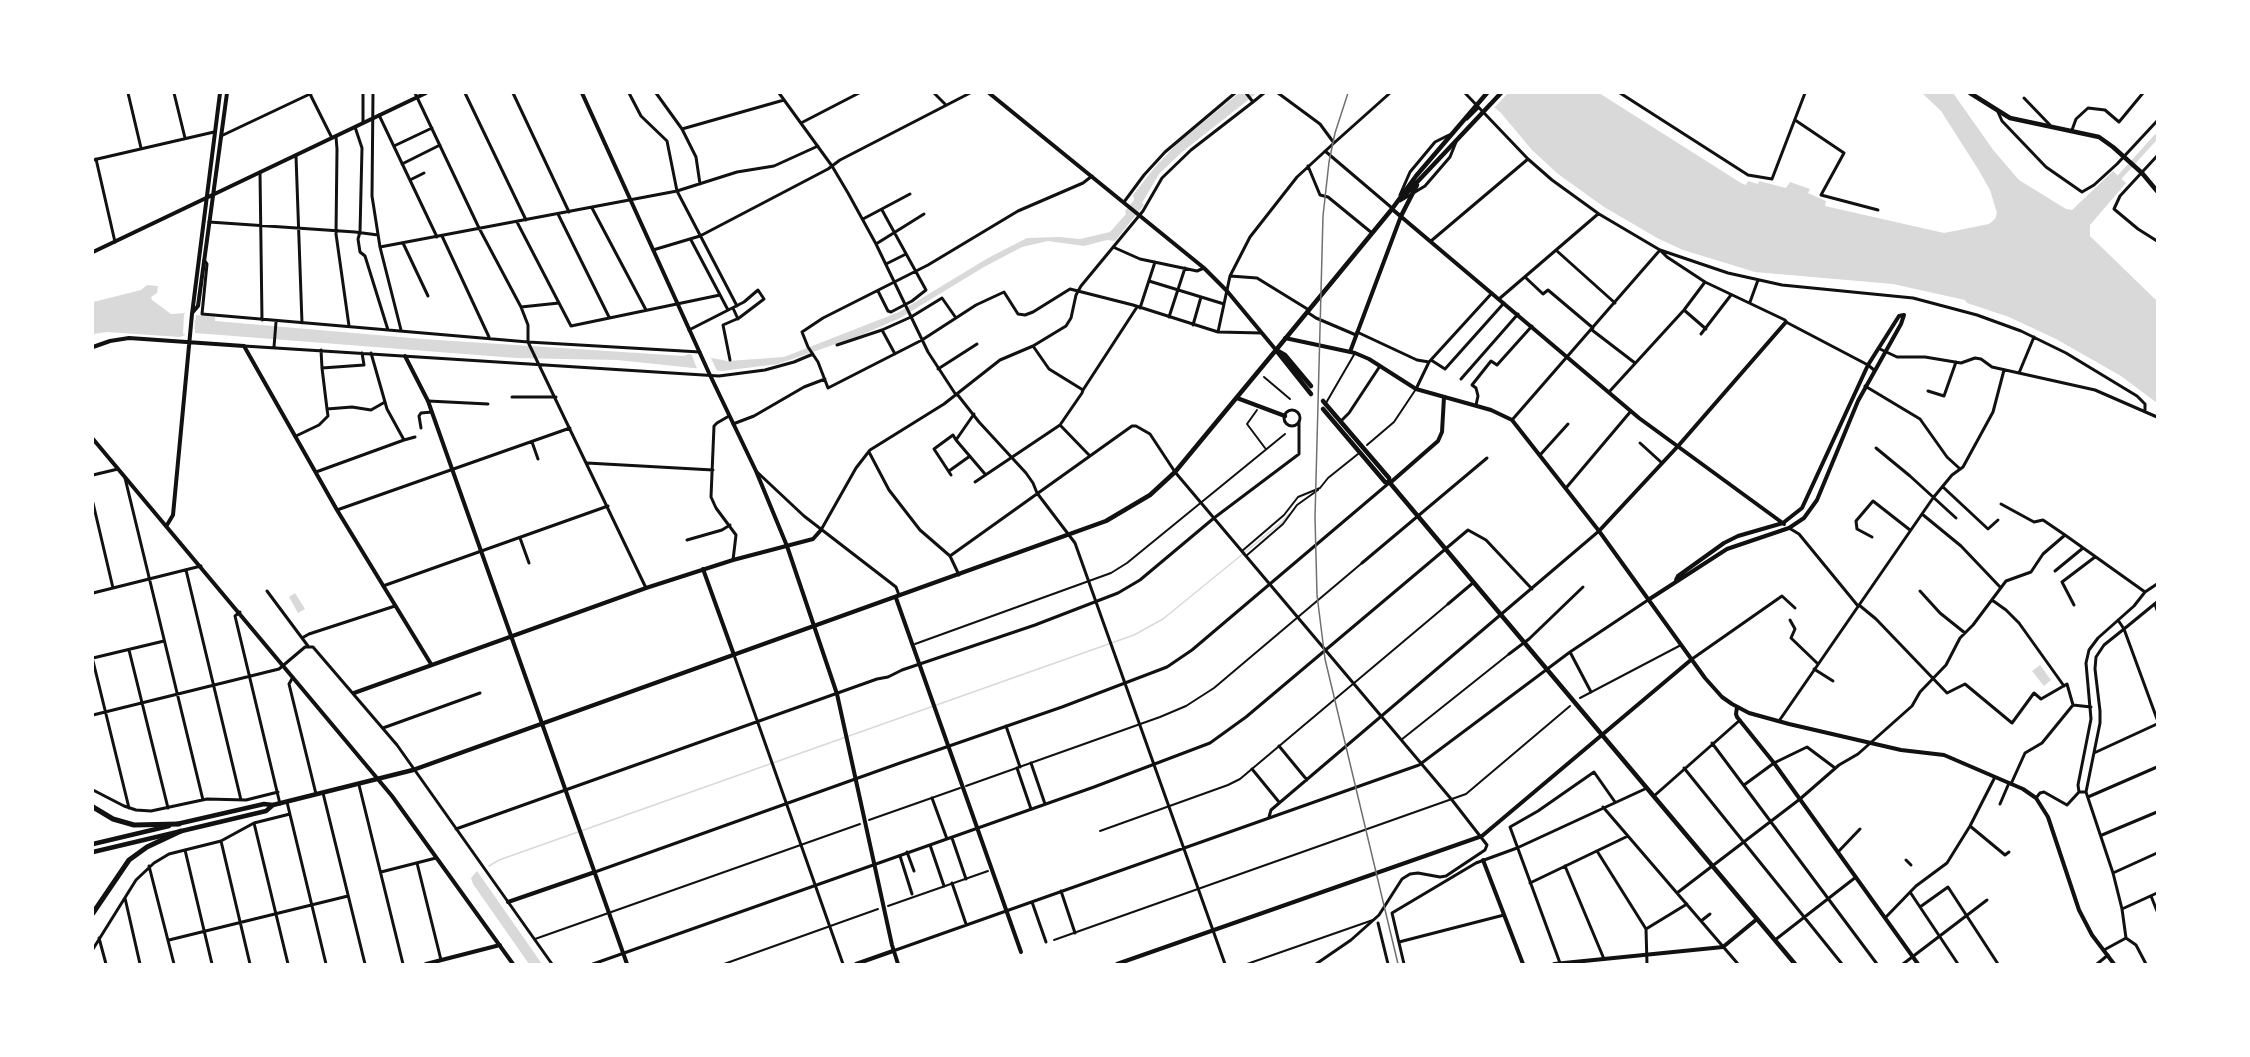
<!DOCTYPE html>
<style>
body{margin:0}
#map{position:relative;width:2250px;height:1057px;overflow:hidden;background:#fff;font-family:"Varela Round",sans-serif}
canvas{display:block}
.frame{position:absolute;inset:0;border:94px solid #fff;pointer-events:none}
</style>
<div id="map">
<canvas width="2250" height="1057"></canvas>
<div class="frame"></div>
</div>
<script>
const c = document.querySelector('canvas').getContext('2d');
c.lineJoin = 'round';
function paint(path, color) { c.fillStyle = color; c.fill(path, 'evenodd'); }
const shape = rows => new Path2D(rows.map(r => 'M' + r).join(''));
function trace(path, color, width, dash) { c.strokeStyle = color; c.lineWidth = width; c.lineCap = dash ? 'butt' : 'round'; c.setLineDash(dash || []); c.stroke(path); }
const water = shape([
 [1239,93,1257,93,1182,152,1159,174,1142,203,1144,205,1115,241,1107,240,1084,246,1048,241,1022,247,984,267,900,318,859,336,778,364,722,371,617,360,516,358,195,333,195,329,185,327,185,335,180,337,107,332,93,334,93,302,141,290,147,285,158,286,157,293,151,297,152,300,171,314,185,313,185,318,196,320,196,315,215,317,215,321,423,339,684,356,689,354,728,361,784,357,899,312,988,258,1027,238,1059,237,1080,239,1110,232,1126,214,1125,211,1134,200,1133,195,1155,167,1178,143],
 [1477,93,1599,93,1741,183,1746,185,1748,181,1758,184,1759,181,1786,188,1790,182,1810,189,1808,193,1826,201,1825,206,1944,233,1989,224,1995,219,1997,213,1990,190,1978,169,1941,111,1922,93,1953,93,1994,151,2019,180,2066,209,2072,210,2113,171,2126,183,2090,225,2090,236,2157,301,2157,403,2121,376,2056,339,2009,317,1967,303,1965,300,1893,284,1755,272,1683,250,1659,239,1604,207,1558,174,1532,150,1501,113],
 [295,593,305,609,298,613,289,597],
 [2040,665,2051,680,2044,686,2032,671],
 [477,871,526,941,542,964,529,964,473,884,471,878]
]);
const pier = shape([
 [1480,93,1508,93,1492,110,1477,97],
 [184,314,193,316,195,315,194,335,192,331,188,334,183,334],
 [691,353,710,356,718,373,698,371]
]);
const stream = shape([
 [489,866,499,860,1134,635,1163,619,1282,522,1289,514]
]);
const canal = shape([
 [2116,181,2157,136]
]);
const pedestrian = shape([
 [1264,377,1290,399],
 [1326,403,1355,353],
 [1257,410,1247,424,1265,448],
 [1367,445,1394,422,1416,389],
 [1242,551,1284,515,1298,497,1320,488,1328,478,1358,454],
 [1246,556,1283,524,1297,505,1318,490],
 [915,644,1111,573,1127,563,1285,434],
 [1580,698,1681,645],
 [1401,740,1509,654],
 [966,786,1160,717,1186,706,1214,688,1362,563],
 [869,820,960,788],
 [1100,831,1228,785,1240,779,1448,604],
 [888,906,988,871],
 [535,939,860,824],
 [1054,940,1466,794,1570,706],
 [724,964,878,909],
 [1247,964,1373,920]
]);
const minor = shape([
 [128,93,141,148],
 [174,93,185,138],
 [373,93,372,196,380,247,401,330],
 [465,93,526,220],
 [513,93,569,212],
 [629,93,641,116,667,141,677,191,737,306],
 [656,93,682,129,696,157,700,184],
 [779,93,832,166,848,193,876,244,928,352,956,395],
 [934,93,946,105],
 [1246,93,1253,102,1264,93],
 [1465,93,1528,159,1552,180,1599,214,1660,250,1728,273,1782,285,1913,298,1977,315,2021,331,2066,353,2137,396,2145,404,2145,410],
 [1620,93,1748,175,1772,179,1805,93],
 [310,94,332,138],
 [2024,98,2050,125],
 [1998,112,2002,121,2046,167,2082,192,2094,185,2117,164,2157,121],
 [379,115,437,237],
 [1467,119,1478,108],
 [1795,120,1844,153,1821,195,1878,210],
 [363,123,363,93],
 [801,123,859,93],
 [355,127,362,148,360,232,358,239,360,252,365,256,388,330],
 [682,129,784,100],
 [2072,130,2076,119,2088,108,2105,110,2119,122,2143,93],
 [221,136,312,93],
 [336,137,337,149,336,234,349,326],
 [1334,143,1390,93],
 [394,146,432,128],
 [1325,151,1392,208],
 [296,156,302,323],
 [2157,156,2120,196,2114,209,2138,229,2157,241],
 [96,159,115,242],
 [93,160,214,132],
 [402,164,440,145],
 [1308,166,1320,195,1328,197,1372,233],
 [260,172,262,320],
 [1092,176,1083,183,1018,211,928,265,823,318,802,332,808,347,818,362,828,388,922,340,976,305,1004,292,1018,314,1025,315,1033,312,1070,289,1133,305,1218,332,1262,333],
 [410,180,424,173],
 [1400,195,1410,172,1435,142,1449,135],
 [1400,201,1425,186,1450,157,1456,142],
 [1124,202,1144,175,1165,152,1235,93],
 [592,208,646,310],
 [558,214,609,317],
 [863,219,910,194],
 [209,222,355,232,378,235],
 [517,222,559,303],
 [442,236,489,337],
 [691,240,728,310],
 [1431,241,1528,159],
 [403,243,428,296],
 [876,244,924,214],
 [380,247,677,191,737,172,774,166,818,146],
 [1113,247,1140,259,1197,271,1204,268],
 [653,250,700,236,828,169,840,160,970,93],
 [1557,251,1615,303],
 [204,260,207,264,202,314,528,342,528,325,521,307,479,228,415,93],
 [886,264,906,254],
 [1230,276,1257,278,1309,310],
 [1525,277,1543,294,1548,290,1593,328],
 [1149,281,1224,304],
 [878,291,888,311,891,312,912,301,926,290,882,210],
 [1499,299,1598,214],
 [1750,302,1758,280],
 [521,307,559,303,571,326,720,295],
 [733,308,738,319],
 [1140,308,1155,262],
 [1684,310,1706,329],
 [1307,312,1316,318,1356,335],
 [1169,317,1185,268],
 [1193,325,1201,297],
 [689,330,744,302,758,290,764,299,739,318,723,325,730,360],
 [1592,330,1635,363],
 [1218,332,1230,276,1250,237,1297,177,1334,143,1320,124,1278,93],
 [1357,332,1417,360,1429,362],
 [1701,334,1731,295],
 [837,345,882,330],
 [244,346,719,376,765,370,794,362,813,354],
 [274,347,276,322],
 [1880,349,1897,357,1925,357,1961,363,1975,358,1981,359,1992,367,2095,390,2157,417],
 [321,350,322,368],
 [371,353,387,409,404,440,415,437],
 [895,354,882,330,911,317,942,298,956,318],
 [1431,360,1445,369,1504,303],
 [938,369,977,344],
 [2019,373,2034,337],
 [1461,379,1518,314],
 [1865,386,1920,419,1947,457,1959,468],
 [1416,389,1429,362,1492,293],
 [1083,390,1137,307],
 [1928,391,1944,396,1956,362],
 [1609,392,1684,310,1705,282],
 [957,394,979,422,1026,473,1033,483,1037,493,1075,543,1225,964],
 [512,397,556,397],
 [428,401,488,404],
 [1476,405,1478,396,1476,388,1472,385,1491,361,1497,365,1532,326],
 [327,409,322,368,364,365,362,353],
 '1284 418a8 8 0 1 1 16 0a8 8 0 1 1-16 0Z',
 [974,414,956,440,985,474],
 [729,416,717,423,714,426,711,497,716,508,736,535,733,560],
 [1512,420,1660,250,1667,257,1705,282,1785,320,1786,322,1868,365,1874,370],
 [1341,421,1349,413,1380,366],
 [733,424,754,416,804,387,825,379],
 [1060,425,1089,455],
 [421,428,419,416,421,413,432,412],
 [296,436,319,425,328,416,327,409,352,407,371,410,385,402],
 [532,442,538,459],
 [1640,443,1662,463],
 [1876,448,1910,476,1956,518],
 [869,452,889,490,920,530,950,556,959,575],
 [1540,455,1568,424],
 [587,463,713,470],
 [756,471,804,516,896,587,899,595],
 [949,471,970,456],
 [316,472,404,440],
 [93,475,118,469],
 [951,475,934,449,953,435,956,440],
 [125,478,203,800],
 [975,482,1060,425,1082,393,1083,390,1049,369,1033,346],
 [1943,487,1988,529,1998,520],
 [1566,488,1631,411],
 [93,503,113,588],
 [2001,504,2034,522,2043,520,2065,535],
 [337,510,570,428],
 [1922,514,1961,546,2001,588],
 [1789,528,1799,534,1858,606],
 [821,530,856,468,870,450,944,404,1000,360,1033,346,1066,326,1071,318,1076,295,1081,286,1143,211,1162,178,1191,150,1253,102],
 [1872,537,1857,529,1856,521,1873,501,1910,530],
 [520,538,529,563],
 [687,540,722,530,730,525],
 [950,556,1132,426,1136,426,1150,434,1175,472,1452,800,1487,845,1485,850,1446,876,1440,877,1418,873,1410,874,1402,879,1379,915,1351,940,1316,964],
 [1362,563,1487,458],
 [186,570,241,800],
 [2055,571,2083,548],
 [383,586,608,506],
 [646,588,528,342,700,352],
 [267,591,302,638],
 [1920,591,1940,613,1965,633],
 [93,593,201,566],
 [1992,600,2006,610,2019,623,2064,686],
 [2157,602,2124,629,2157,719],
 [1448,604,1474,582],
 [2155,604,2157,610],
 [1859,605,1876,619,1947,693,1965,684,2012,723,2034,693,2041,699,2067,684,2073,705],
 [2074,605,2062,582,2095,557],
 [240,612,235,616,280,804],
 [1790,620,1795,629,1791,638,1817,663],
 [308,646,302,638,309,634,395,606],
 [129,650,168,808],
 [1570,652,1591,692],
 [1509,654,1529,639,1583,587],
 [734,655,843,964],
 [93,658,164,641],
 [1692,659,1782,596,1795,608],
 [93,661,129,808],
 [1814,669,1833,681],
 [293,677,289,684,316,794],
 [93,715,279,669,305,647,313,647,397,745,552,964],
 [1779,721,1933,498,1952,475,1963,467,1993,412,2004,370],
 [1006,726,1020,767],
 [383,728,480,693],
 [1712,743,1877,964],
 [1279,746,1307,780],
 [2094,753,2157,724],
 [1031,763,1045,804],
 [1017,768,1031,809],
 [1684,768,1842,964],
 [1252,769,1279,802],
 [2011,784,2025,753,2042,743,2073,705,2091,707],
 [359,785,403,964],
 [1744,785,1774,763,1807,747,1835,768],
 [93,790,124,806,136,810,151,811,207,799,246,800,278,792],
 [2079,792,2078,785,2091,719,2086,663,2089,650,2098,638,2134,606,2145,592],
 [2086,792,2100,723,2100,711,2095,669,2096,657,2104,645,2124,629,2118,620],
 [323,793,365,964],
 [1654,796,1740,720],
 [2088,797,2157,767],
 [932,798,947,839],
 [2036,798,2040,793,2044,792,2067,805,2079,792,2086,792,2113,873,2122,909,2126,938,2104,950],
 [287,802,326,964],
 [2000,804,2009,783],
 [1603,807,1738,964],
 [1269,817,1271,810,1599,531],
 [254,823,288,964],
 [1970,826,2005,855,2009,852],
 [456,829,877,679,888,677,902,670,1035,625,1118,593,1140,580,1214,518,1299,454,1299,422],
 [2102,835,2157,812],
 [952,838,966,879],
 [221,841,250,964],
 [930,845,944,886],
 [185,850,212,964],
 [1597,851,1646,929,1647,964],
 [907,852,914,871],
 [1838,852,1860,829],
 [900,856,912,894],
 [1906,860,1911,865],
 [417,863,441,960],
 [149,866,174,964],
 [1565,866,1604,959],
 [381,872,436,858],
 [595,872,900,763,1062,707,1167,667,1192,650,1389,483],
 [2113,873,2157,853],
 [952,883,966,924],
 [1530,883,1628,836],
 [1061,891,1075,933],
 [1910,892,1958,964],
 [1677,893,1800,799,1839,765,1858,754,1912,706,1920,692,1946,665,1960,638,1973,625,2006,581,2031,572,2043,554,2065,535,2145,592,2157,584],
 [2151,896,2157,911],
 [125,898,140,964],
 [1032,902,1046,942],
 [1920,907,1948,887,1998,964],
 [2122,909,2157,893],
 [1885,918,1916,886,1947,863,1970,826,1995,777],
 [1701,921,1710,914],
 [1378,923,1388,964],
 [1646,929,1687,904],
 [99,938,106,964],
 [2126,938,2136,945,2146,964],
 [169,940,348,896],
 [1775,940,1856,877],
 [1399,942,1504,915],
 [93,949,136,880,154,863,169,854,221,841,254,823,290,814],
 [893,951,1419,765,1570,652,1648,600],
 [1560,963,1510,827,1538,811,1594,772,1615,802],
 [593,964,1094,787,1210,743,1246,717,1468,530,1486,540,1532,589],
 [1404,964,1392,913,1476,863,1517,848,1647,788],
 [1903,964,1987,900],
 [2097,964,2108,955]
]);
const tertiary = shape([
 [582,93,709,373,756,471,787,546,837,694,892,945,898,964],
 [989,93,1204,268,1227,291,1276,350],
 [1392,209,1639,418,1784,524],
 [93,252,426,93],
 [192,313,198,306,227,93],
 [1285,338,1355,353,1369,359,1416,389,1491,410,1512,420,1599,531,1705,678,1722,697,1732,704,1749,713,1789,724,1901,750,1944,755,2023,789,2036,798,2048,817,2079,910,2092,935,2114,964],
 [93,347,110,341,129,338,244,346,337,510,431,664],
 [1350,352,1401,216],
 [405,356,428,401,627,964],
 [93,439,392,796,513,964],
 [1390,483,1438,441,1442,432,1444,397],
 [167,525,173,515,192,314,220,93],
 [1599,531,1679,445,1786,322],
 [703,569,734,655],
 [896,598,1021,952],
 [1648,600,1727,549,1789,528,1804,518,1817,500,1858,401,1901,324,1904,315,1899,316,1868,365,1802,508,1783,523,1738,536,1724,543,1678,576,1676,580],
 [354,693,646,588,733,560,813,539,821,530],
 [1737,707,1736,714,1737,717,1774,763,1918,964],
 [1483,860,1523,964],
 [508,902,595,872],
 [426,964,500,945],
 [856,964,893,951],
 [1117,964,1482,836,1692,659],
 [1554,964,1723,947,1757,919]
]);
const secondary = shape([
 [1970,93,2010,118,2099,137,2113,147,2142,173,2157,191],
 [1237,398,1285,416],
 [177,824,264,804,273,805,413,770,1106,521,1150,495,1175,472,1276,350],
 [93,844,169,826],
 [93,852,266,811,273,805]
]);
const primary = shape([
 [1404,196,1501,93],
 [1401,216,1417,185],
 [1276,350,1392,209,1416,176,1487,93],
 [1276,350,1311,394],
 [1278,351,1285,355,1311,386],
 [1323,401,1389,478,1390,483,1795,964],
 [1323,409,1385,482,1390,483]
]);
const trunk = shape([
 [93,807,113,819,134,825,179,824],
 [93,913,129,860,147,847,181,831]
]);
const rail = shape([
 [1348,93,1335,133,1329,162,1323,216,1315,517,1317,595,1325,659,1398,964]
]);
paint(water, '#d9d9d9');
paint(pier, '#fff');
trace(stream, '#d9d9d9', 1.5);
trace(canal, '#d9d9d9', 5);
trace(pedestrian, '#111', 2);
trace(minor, '#111', 3);
trace(tertiary, '#111', 4);
trace(secondary, '#111', 4.5);
trace(primary, '#111', 4.5);
trace(trunk, '#111', 5);
trace(rail, '#707070', 1.5);
</script>
